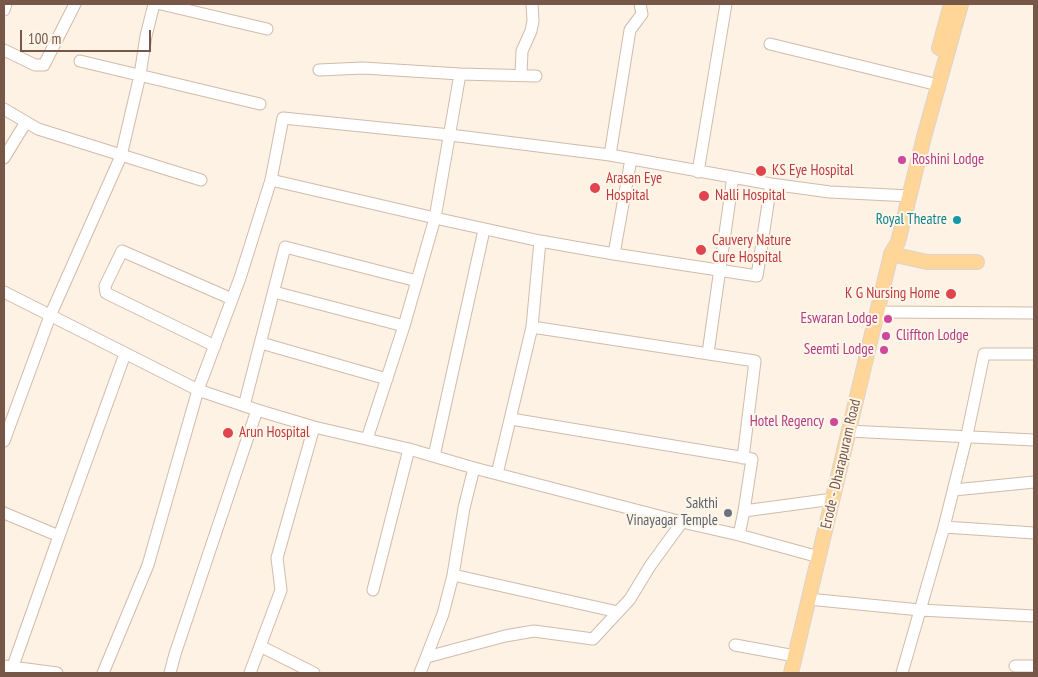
<!DOCTYPE html>
<style>
body{margin:0}
#map{position:relative;width:1038px;height:677px;overflow:hidden;background:#fdf2e3;font-family:"PT Sans Narrow",sans-serif}
canvas{display:block}
.frame{position:absolute;inset:0;border:5px solid #775748;pointer-events:none}
.scale{position:absolute;left:20px;top:30px;width:131px;height:22px;box-sizing:border-box;border:2px solid #775748;border-top:0;padding-left:6px;font-size:15px;line-height:18px;white-space:nowrap;color:#775748;-webkit-text-stroke:4px #fff6ea;paint-order:stroke}
</style>
<div id="map">
<canvas width="1038" height="677"></canvas>
<div class="frame"></div>
<div class="scale">100 m</div>
</div>
<script>
const c = document.querySelector('canvas').getContext('2d');
c.lineJoin = 'round';
const shape = rows => new Path2D(rows.map(r => 'M' + r).join(''));
function trace(path, color, width, dash) { c.strokeStyle = color; c.lineWidth = width; c.lineCap = dash ? 'butt' : 'round'; c.setLineDash(dash || []); c.stroke(path); }
function write(font, color, halo, rows, align = 'center') {
  c.font = font + ' "PT Sans Narrow",sans-serif'; c.lineWidth = 4; c.setLineDash([]); c.textBaseline = 'middle'; c.strokeStyle = halo; c.fillStyle = color; for (const [text, x, y, turn = 0] of rows) {
    c.save(); c.translate(x, y); c.rotate((+turn || 0) * Math.PI / 180); c.textAlign = isNaN(turn) ? turn : align; if (halo) c.strokeText(text, 0, 0); c.fillText(text, 0, 0); c.restore();
  }
}
const minor = shape([
 [161,4,267,29],
 [4,10,6,4],
 [770,44,930,83],
 [4,50,35,65,44,65,75,4],
 [80,61,260,104],
 [319,70,363,68,460,74,435,218,404,326,367,439],
 [460,74,536,76],
 [521,75,522,51,531,31,533,21,532,4],
 [4,109,38,129,201,180],
 [610,155,630,30,642,14,640,4],
 [4,158,26,122],
 [698,172,726,4],
 [271,180,435,218,540,241],
 [614,254,757,276,771,184],
 [4,292,198,390,257,410,314,427,409,449,474,468,682,522,739,535,819,557],
 [274,292,404,326],
 [877,312,1034,313],
 [532,327,540,241,614,254,631,159],
 [261,343,387,379],
 [215,346,106,293,105,286,122,251,232,299],
 [708,353,733,177],
 [244,406,285,247,417,281],
 [511,419,752,459,744,511,833,499],
 [848,431,1034,440],
 [4,441,50,316,121,156,140,75,146,36,154,4],
 [434,456,484,230],
 [497,474,532,327,755,361,743,458],
 [954,490,1034,482],
 [4,513,59,536,125,354],
 [944,527,1034,533],
 [739,535,744,511],
 [453,575,618,612],
 [373,590,409,449],
 [808,599,920,610,1034,616],
 [735,645,795,656],
 [260,646,314,673],
 [427,657,505,636,534,631,593,639,630,599,650,566,682,522],
 [4,666,57,673],
 [13,666,59,536],
 [1015,666,1034,666],
 [103,673,148,565,198,390,240,278,271,180,283,118,450,135,610,155,771,184,830,192,910,196],
 [170,673,175,654,257,410],
 [250,673,281,590,277,558,314,427],
 [420,673,443,614,453,575,464,508,474,468],
 [902,673,944,527,967,435,984,354,1034,354]
]);
const major = shape([
 [939,48,951,4],
 [891,254,927,262,977,262],
 [791,673,891,254,898,242,924,137,961,4]
]);
const markers = [
 [902,160,5,"#d1479c"],
 [761,171,6,"#e0444e"],
 [595,188,6,"#e0444e"],
 [704,196,6,"#e0444e"],
 [957,220,5,"#0f9aa8"],
 [701,250,6,"#e0444e"],
 [951,294,6,"#e0444e"],
 [888,319,5,"#d1479c"],
 [886,336,5,"#d1479c"],
 [884,350,5,"#d1479c"],
 [834,422,5,"#d1479c"],
 [228,433,6,"#e0444e"],
 [728,513,5,"#6b7280"]
];
const hotelNames = [
 ["Roshini Lodge",912,160,"left"],
 ["Eswaran Lodge",878,319],
 ["Cliffton Lodge",896,336,"left"],
 ["Seemti Lodge",874,350],
 ["Hotel Regency",824,422]
];
const healthNames = [
 ["KS Eye Hospital",772,171],
 ["Arasan Eye",606,179],
 ["Hospital",606,196],
 ["Nalli Hospital",715,196],
 ["Cauvery Nature",712,241],
 ["Cure Hospital",712,258],
 ["K G Nursing Home",940,294,"right"],
 ["Arun Hospital",239,433]
];
const cultureNames = [
 ["Royal Theatre",947,220]
];
const streetNames = [
 ["Erode - Dharapuram Road",841,464,-77]
];
const worshipNames = [
 ["Sakthi",718,504],
 ["Vinayagar Temple",718,521]
];
trace(minor, '#d1bbac', 13);
trace(major, '#dcd3cf', 16);
trace(minor, '#fff', 11);
trace(major, '#ffd698', 14);
for (const [x, y, r, color] of markers) { const dot = new Path2D(); dot.arc(x, y, r, 0, 2 * Math.PI); c.fillStyle = color; c.fill(dot); trace(dot, '#fff6ea', 2); }
write('15px', '#b23c85', '#fff6ea', hotelNames, 'right');
write('15px', '#be3a42', '#fff6ea', healthNames, 'left');
write('15px', '#0d838f', '#fff6ea', cultureNames, 'right');
write('15px', '#775748', '#fff6ea', streetNames);
write('15px', '#5b616d', '#fff6ea', worshipNames, 'right');
</script>
